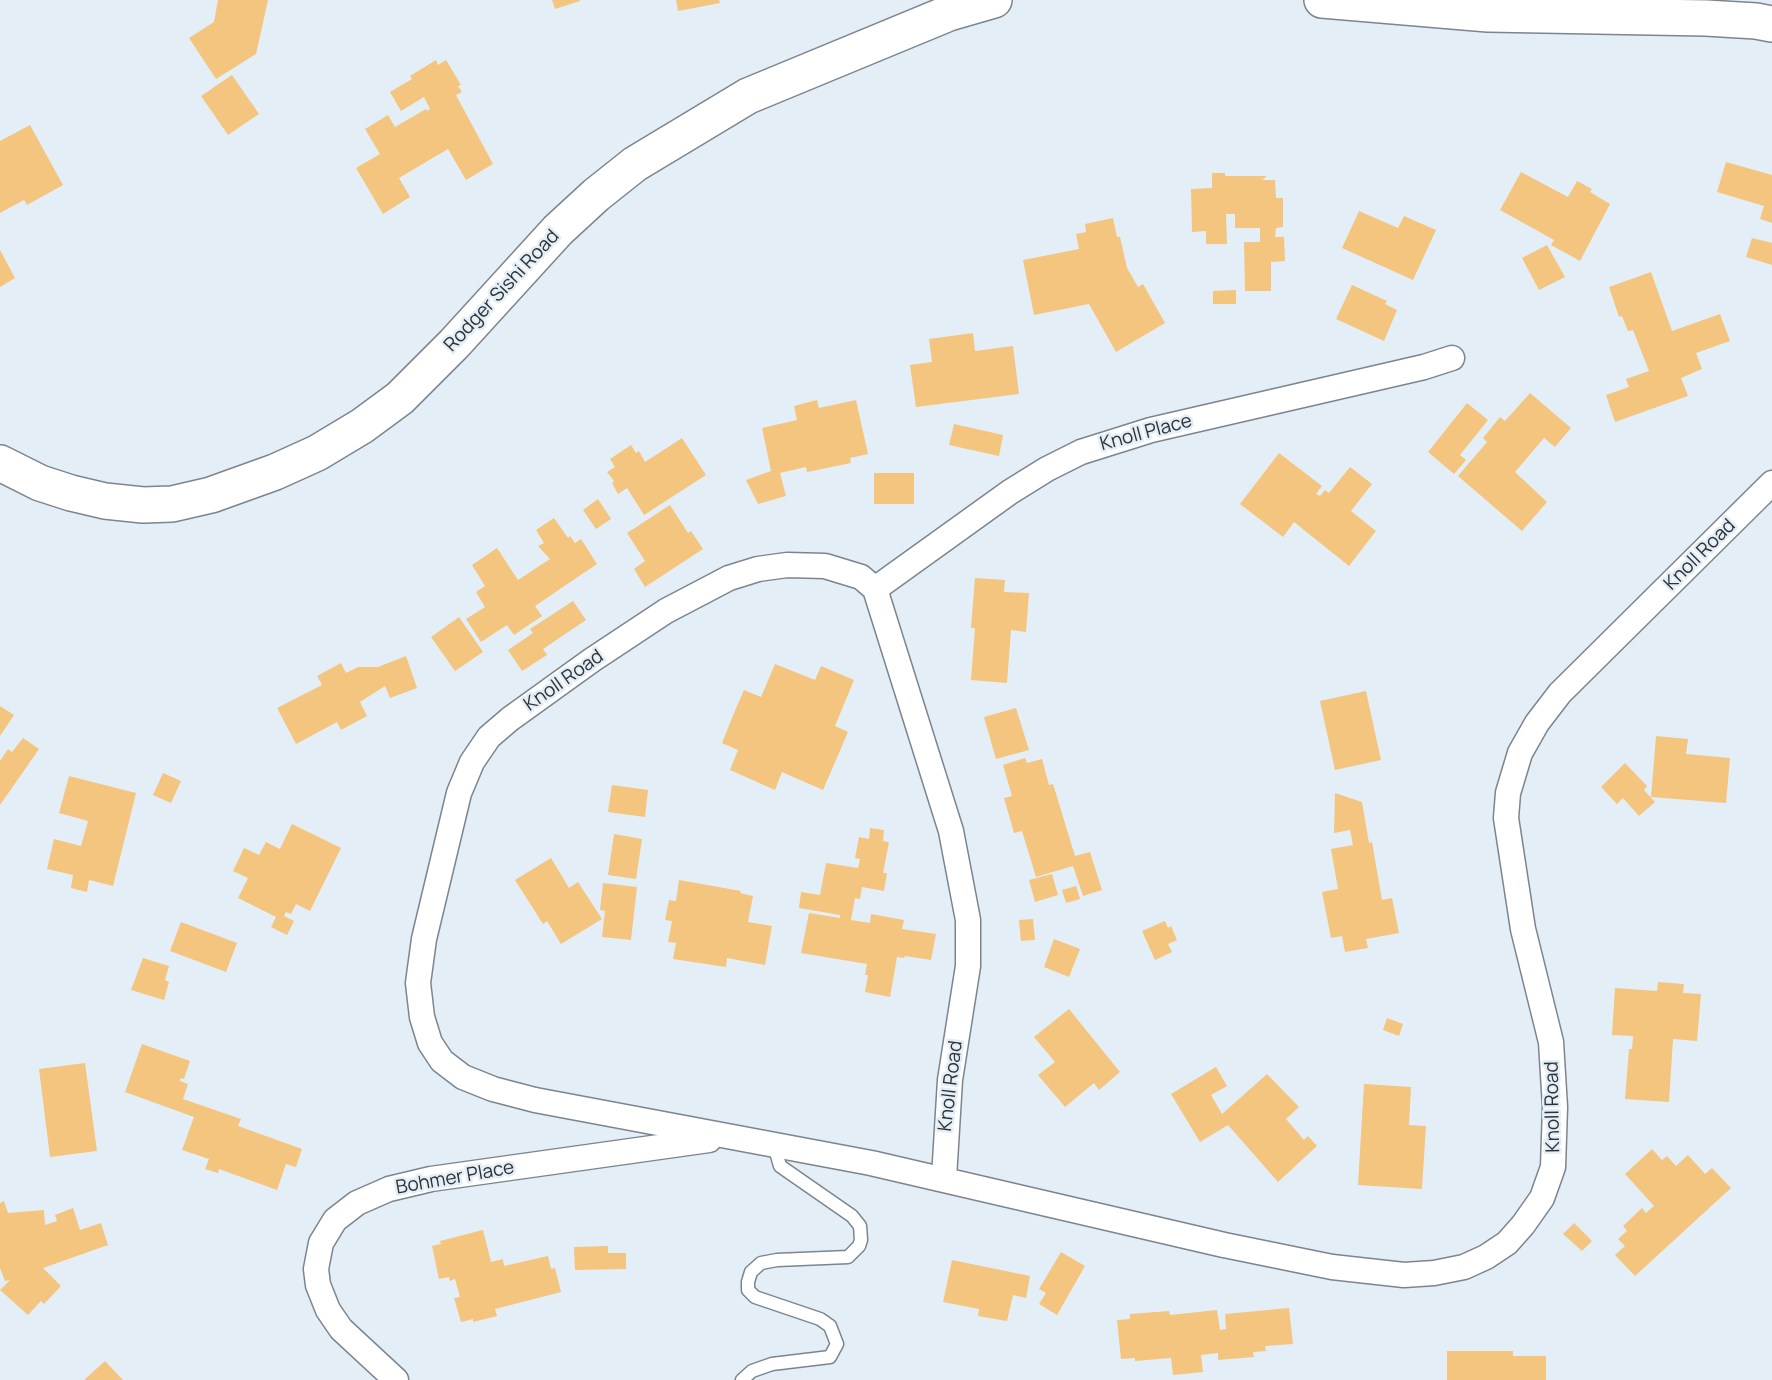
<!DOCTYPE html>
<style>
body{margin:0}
canvas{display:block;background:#e4eef7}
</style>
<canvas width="1772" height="1380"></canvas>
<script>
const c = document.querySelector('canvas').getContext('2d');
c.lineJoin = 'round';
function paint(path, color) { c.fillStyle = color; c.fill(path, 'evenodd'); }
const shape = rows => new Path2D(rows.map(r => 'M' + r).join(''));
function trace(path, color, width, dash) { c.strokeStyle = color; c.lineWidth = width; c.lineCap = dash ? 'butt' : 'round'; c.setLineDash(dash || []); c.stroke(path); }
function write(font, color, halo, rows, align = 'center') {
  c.font = font + ' Manrope,sans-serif'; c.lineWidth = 5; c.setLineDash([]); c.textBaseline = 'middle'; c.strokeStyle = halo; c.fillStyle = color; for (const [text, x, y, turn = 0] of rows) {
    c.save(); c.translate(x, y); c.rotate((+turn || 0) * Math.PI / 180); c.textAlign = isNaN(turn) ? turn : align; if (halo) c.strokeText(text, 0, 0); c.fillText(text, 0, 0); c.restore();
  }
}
const building = shape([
 [218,0,268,0,256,54,216,79,189,38,214,22],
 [552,0,580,0,580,1,555,9],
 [676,0,719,0,720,3,678,11],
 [436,60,438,65,446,60,461,85,458,86,462,92,456,95,493,164,466,180,448,149,399,178,410,197,383,214,356,168,380,154,365,129,388,115,395,127,426,109,428,111,430,109,424,97,401,111,390,92,412,79,410,76],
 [232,75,259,114,228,135,201,96],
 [30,125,63,185,27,205,24,200,0,213,0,141],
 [1726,162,1772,175,1772,223,1760,219,1764,206,1717,192],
 [1521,172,1568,197,1577,181,1592,189,1590,192,1610,204,1580,261,1551,245,1554,240,1500,210],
 [1212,173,1225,173,1225,176,1267,176,1262,180,1275,180,1276,198,1283,198,1283,227,1276,228,1275,237,1284,237,1285,261,1271,262,1271,291,1245,291,1244,242,1260,242,1260,228,1235,228,1235,214,1226,214,1227,244,1206,244,1206,231,1192,232,1191,189,1212,188],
 [1359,211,1398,228,1404,216,1436,230,1413,280,1342,248],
 [1113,218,1117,237,1120,237,1127,268,1138,287,1143,284,1165,323,1116,352,1089,304,1034,315,1023,260,1079,249,1076,234,1086,232,1085,224],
 [1752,238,1772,243,1772,265,1746,257],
 [1547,245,1565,277,1539,290,1522,258],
 [0,250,15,278,0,287],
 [1651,272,1672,331,1720,314,1730,341,1696,353,1702,369,1681,378,1688,396,1615,422,1606,395,1629,387,1626,379,1649,371,1633,330,1628,331,1622,316,1619,317,1609,287],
 [1352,285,1387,301,1385,304,1397,310,1384,341,1336,319],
 [1236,290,1236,304,1213,304,1213,291],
 [973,333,975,351,1013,346,1019,394,916,407,910,365,932,362,929,339],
 [1530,393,1571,428,1555,447,1544,438,1515,472,1547,502,1522,531,1458,476,1487,442,1483,438,1500,417,1505,421],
 [817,400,819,408,856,400,868,454,850,458,851,463,807,472,806,467,780,473,786,496,758,504,746,480,771,471,762,428,797,420,794,406],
 [1467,403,1488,420,1460,455,1466,460,1454,474,1428,452],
 [954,424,1003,435,999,456,949,445],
 [682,438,706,475,644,515,627,488,618,494,612,483,614,481,607,472,615,467,610,459,631,445,636,453,639,451,645,462],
 [1279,453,1322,486,1316,494,1320,496,1325,490,1329,493,1350,467,1372,484,1351,511,1376,531,1349,566,1294,522,1283,537,1240,504],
 [874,473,914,473,914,504,874,504],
 [598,499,611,519,596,529,583,510],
 [670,505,688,533,691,531,703,549,645,587,634,569,645,561,627,533],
 [554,518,568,538,570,536,575,543,581,539,597,564,535,606,542,616,514,635,507,625,481,642,466,619,485,607,476,592,485,586,472,565,497,548,518,580,550,559,538,546,544,543,536,530],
 [975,578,1005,580,1004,592,1029,593,1026,632,1011,630,1007,683,971,680,975,628,971,628],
 [573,601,586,620,543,649,547,655,522,671,508,650,533,633,530,629],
 [459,617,483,652,455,671,431,637],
 [406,656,417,688,390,698,385,686,360,702,367,716,341,730,337,722,296,744,277,708,322,685,317,676,341,663,346,673,358,667,378,667],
 [775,664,815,680,821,666,854,680,835,726,848,732,823,790,782,772,775,790,730,770,738,750,722,743,734,713,744,690,761,697],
 [1366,691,1381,760,1335,770,1320,701],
 [0,706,14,715,0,736],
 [1016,708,1029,750,996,759,984,717],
 [1656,736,1688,739,1686,754,1730,758,1726,803,1651,797],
 [23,738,39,749,0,805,0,761,8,749,12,752],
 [1025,758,1027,763,1042,759,1049,785,1053,784,1075,856,1090,852,1102,890,1083,896,1073,866,1036,877,1022,831,1014,833,1004,798,1012,796,1003,765],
 [1625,763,1647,786,1644,790,1655,802,1639,816,1623,798,1617,804,1601,787],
 [163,773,181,781,171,803,153,795],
 [69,776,136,793,113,886,89,880,87,892,71,888,73,875,47,869,54,839,81,846,88,821,59,813],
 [612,785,648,790,645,817,608,812],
 [1335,793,1362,802,1369,843,1372,842,1382,900,1392,898,1399,933,1366,939,1368,948,1345,952,1342,936,1331,938,1322,892,1338,889,1331,849,1353,845,1350,830,1334,833],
 [292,824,341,848,310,911,296,904,291,914,286,912,284,916,294,921,287,935,271,927,276,917,238,898,248,878,233,871,244,848,259,855,266,842,280,849],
 [870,828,884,830,883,841,889,842,883,873,887,873,884,891,862,887,860,899,855,898,851,920,870,923,871,914,904,920,902,929,936,934,931,960,905,956,904,958,897,957,890,997,865,992,868,975,865,975,867,964,801,953,809,913,840,918,840,915,799,908,801,892,820,895,826,863,858,868,860,859,855,858,859,837,869,839],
 [614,834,642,839,636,879,608,875],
 [551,858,569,888,578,882,602,919,561,944,547,921,543,924,515,880],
 [1052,874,1058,895,1035,902,1029,880],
 [679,880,741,891,740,893,753,896,748,922,772,926,765,965,727,958,726,967,673,959,676,943,668,942,672,921,665,920,669,900,676,901],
 [603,883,637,887,631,940,602,937,605,911,600,910],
 [1076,886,1080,899,1066,903,1062,890],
 [1033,919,1035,940,1021,941,1019,920],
 [1165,921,1168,928,1171,926,1177,940,1168,944,1172,952,1155,960,1142,931],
 [181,922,237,943,226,972,170,951],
 [1054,939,1080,949,1069,977,1044,967],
 [143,958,169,966,165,980,169,982,164,1000,131,990],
 [1658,982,1684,984,1683,993,1701,994,1697,1041,1673,1039,1669,1102,1625,1099,1629,1049,1632,1049,1633,1036,1612,1035,1615,988,1657,991],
 [1069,1009,1120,1072,1099,1090,1094,1083,1065,1107,1038,1075,1055,1062,1034,1037],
 [1387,1018,1403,1024,1399,1036,1383,1030],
 [142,1044,190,1061,184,1079,181,1078,180,1081,188,1084,183,1099,241,1119,238,1126,302,1149,296,1167,286,1164,277,1190,219,1169,218,1173,205,1169,209,1159,182,1150,194,1117,125,1092],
 [85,1063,97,1151,50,1157,39,1069],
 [1216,1067,1227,1086,1211,1095,1222,1114,1267,1074,1299,1107,1286,1119,1304,1140,1308,1136,1317,1146,1278,1182,1228,1125,1200,1142,1171,1094],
 [1364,1084,1411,1087,1409,1125,1426,1126,1422,1189,1358,1185],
 [1652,1149,1662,1160,1667,1156,1676,1166,1688,1155,1705,1174,1712,1168,1731,1188,1635,1276,1615,1255,1625,1246,1618,1239,1627,1231,1623,1226,1642,1208,1646,1213,1654,1206,1625,1174],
 [4,1201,8,1213,44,1210,45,1225,57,1221,55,1215,73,1208,80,1230,101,1223,108,1245,43,1268,61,1286,44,1304,41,1301,28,1315,0,1290,10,1280,5,1281,0,1268,0,1203],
 [1574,1223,1592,1241,1582,1251,1563,1234],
 [483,1230,491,1262,503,1259,504,1266,548,1256,551,1269,555,1268,561,1292,495,1309,497,1316,473,1322,473,1319,461,1322,454,1298,460,1297,455,1279,450,1281,449,1277,439,1279,432,1246,441,1244,440,1241],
 [608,1246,608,1253,626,1253,626,1269,575,1270,574,1247],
 [1061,1252,1085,1266,1057,1315,1039,1304,1046,1293,1039,1289],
 [952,1260,1030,1276,1026,1298,1013,1295,1007,1321,978,1316,979,1309,943,1302],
 [1289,1308,1293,1344,1265,1346,1266,1351,1253,1352,1254,1357,1218,1360,1218,1353,1201,1355,1203,1372,1173,1375,1171,1358,1135,1361,1135,1358,1121,1359,1117,1320,1130,1319,1130,1314,1169,1311,1170,1315,1217,1310,1220,1330,1226,1329,1225,1314],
 [1447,1351,1513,1351,1513,1356,1546,1356,1546,1380,1447,1380],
 [105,1361,123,1380,84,1380]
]);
const lane = shape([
 [742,1380,752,1371,772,1364,830,1357,837,1344,830,1326,820,1319,755,1297,748,1290,748,1282,751,1272,761,1263,777,1260,848,1257,859,1246,861,1240,860,1226,852,1216,780,1166,774,1145]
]);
const street = shape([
 [875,589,1010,492,1047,469,1081,452,1151,430,1424,367,1452,358],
 [944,1178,950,1080,968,966,968,920,951,831,875,589,861,577,825,566,787,565,758,569,729,578,666,611,592,660,510,719,489,737,472,762,459,793,424,939,418,983,422,1017,430,1043,442,1061,463,1077,493,1089,535,1100,871,1163,1224,1245,1332,1267,1404,1275,1434,1273,1464,1267,1486,1257,1507,1243,1523,1225,1542,1198,1553,1167,1555,1107,1551,1042,1523,929,1506,818,1508,793,1520,753,1537,723,1560,693,1772,483],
 [396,1380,341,1329,328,1310,318,1285,316,1269,321,1243,335,1220,357,1203,389,1189,431,1179,709,1140]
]);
const secondary = shape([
 [1322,0,1488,14,1706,18,1756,21,1772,24],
 [0,463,40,483,71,493,105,501,143,505,172,504,211,495,275,472,317,453,362,426,400,398,454,344,558,230,596,195,635,164,748,96,949,13,994,0]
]);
const streetNames = [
 ["Rodger Sishi Road",502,291,-47],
 ["Knoll Place",1146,433,-15],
 ["Knoll Road",1700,555,-45],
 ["Knoll Road",564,681,-35],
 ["Knoll Road",951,1086,-83],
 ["Knoll Road",1553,1107,-91],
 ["Bohmer Place",455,1178,-10]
];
paint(building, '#f4c57e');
trace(lane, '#7c858d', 15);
trace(street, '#7c858d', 27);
trace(secondary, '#7c858d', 38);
trace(lane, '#fff', 12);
trace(street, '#fff', 24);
trace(secondary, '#fff', 35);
write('19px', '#2e3235', '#e4eef7', streetNames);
</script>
